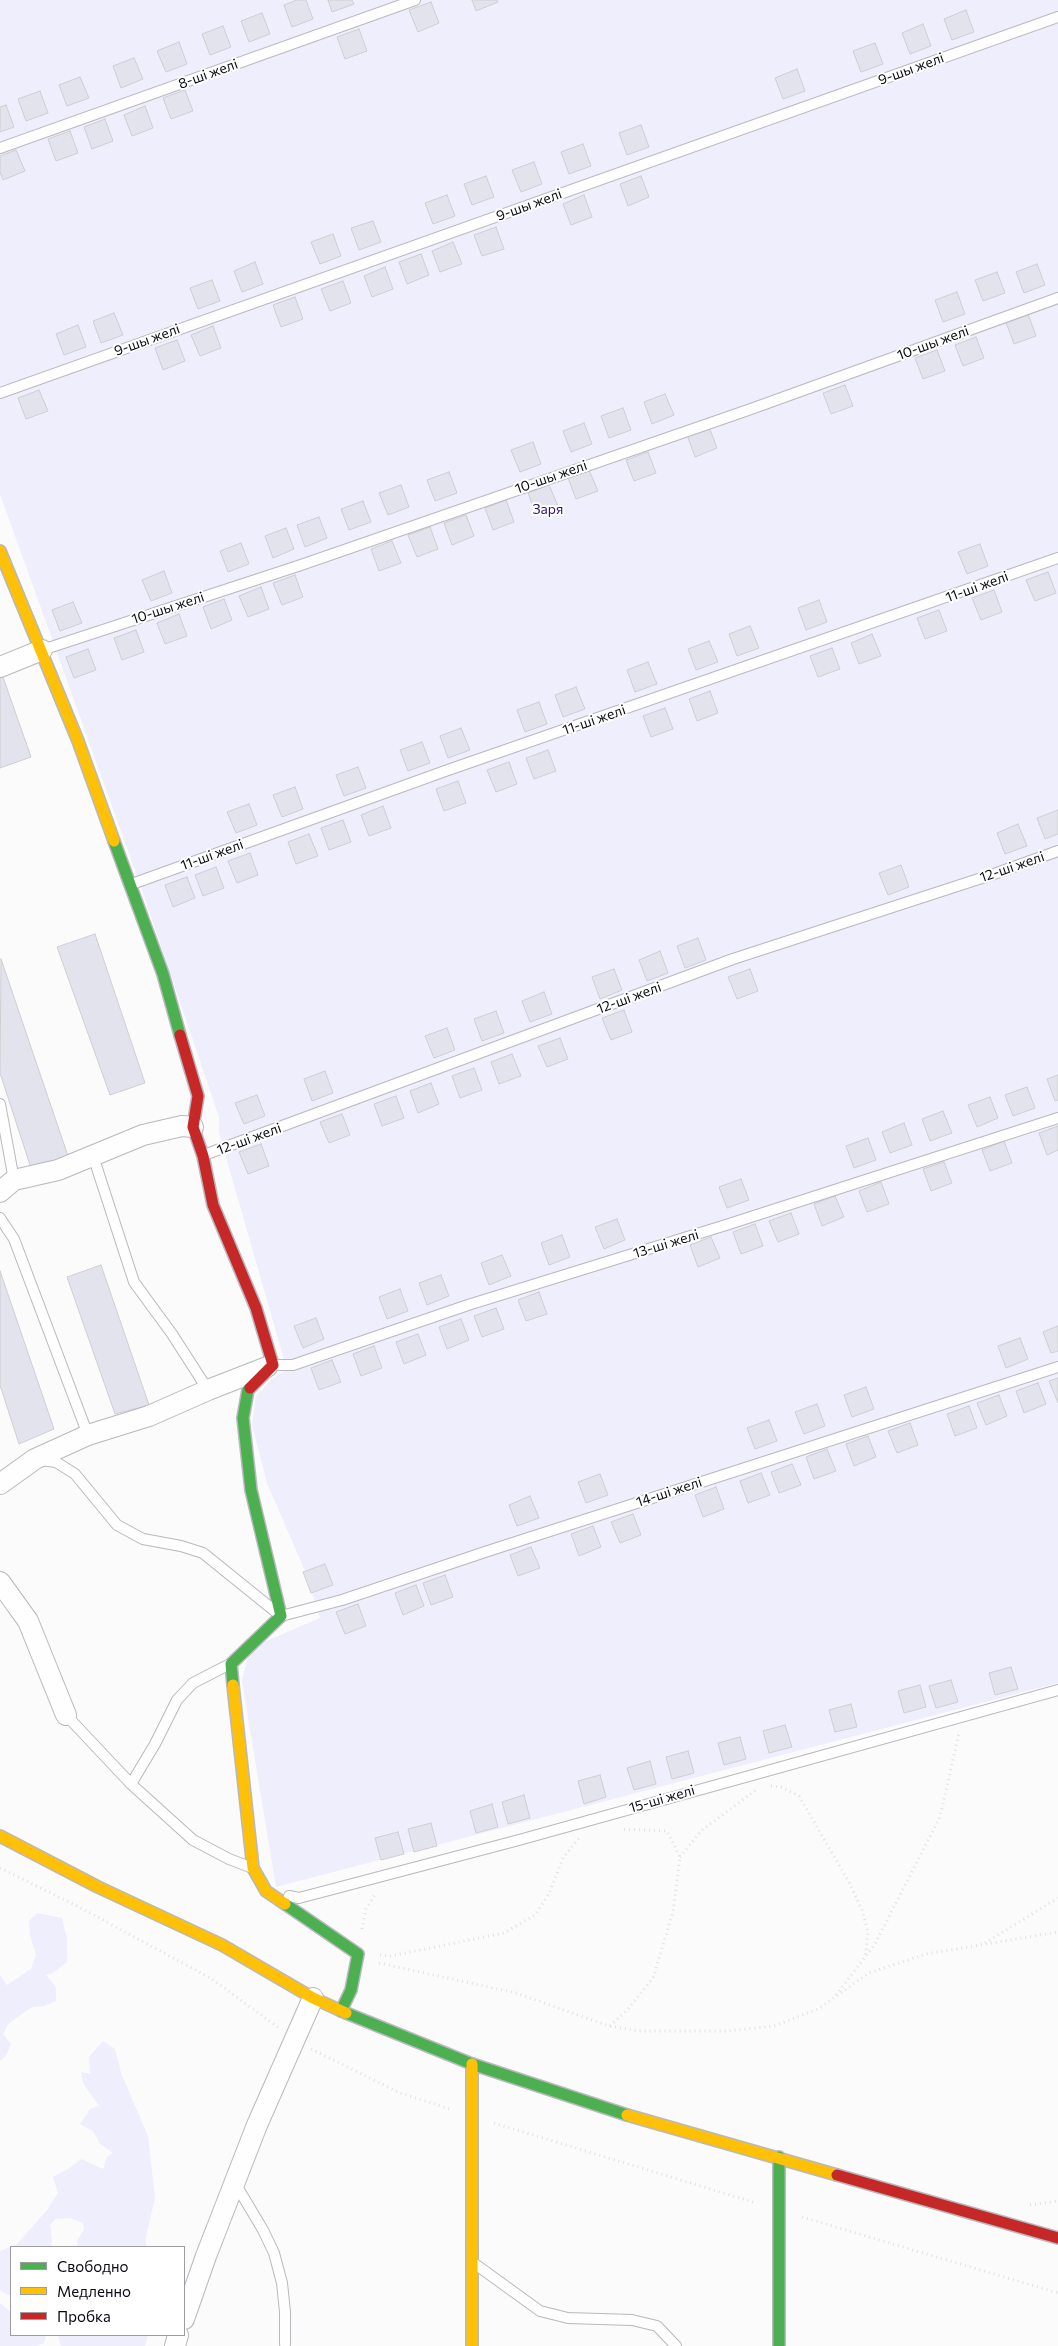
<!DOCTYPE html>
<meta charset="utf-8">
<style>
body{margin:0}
#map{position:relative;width:1058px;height:2346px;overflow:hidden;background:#fbfbfb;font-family:Commissioner,sans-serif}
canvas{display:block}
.legend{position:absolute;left:10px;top:2246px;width:175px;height:90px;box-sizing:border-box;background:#fff;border:1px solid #9d9da1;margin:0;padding:6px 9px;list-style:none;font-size:15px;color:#0a0a14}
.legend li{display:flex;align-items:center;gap:10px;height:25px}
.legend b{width:25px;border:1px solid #9d9da1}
</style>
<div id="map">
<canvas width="1058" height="2346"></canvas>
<ul class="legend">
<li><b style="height:6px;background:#4caf50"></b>Свободно</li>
<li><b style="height:6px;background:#ffc107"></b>Медленно</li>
<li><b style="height:6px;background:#c62828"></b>Пробка</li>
</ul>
</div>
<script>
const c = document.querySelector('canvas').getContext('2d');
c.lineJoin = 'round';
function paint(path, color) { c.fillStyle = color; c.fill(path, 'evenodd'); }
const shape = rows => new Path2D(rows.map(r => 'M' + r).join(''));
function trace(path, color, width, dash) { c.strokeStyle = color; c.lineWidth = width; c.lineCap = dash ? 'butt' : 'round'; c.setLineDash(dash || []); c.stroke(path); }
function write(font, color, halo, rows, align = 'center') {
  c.font = font + ' Commissioner,sans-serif'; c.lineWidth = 4; c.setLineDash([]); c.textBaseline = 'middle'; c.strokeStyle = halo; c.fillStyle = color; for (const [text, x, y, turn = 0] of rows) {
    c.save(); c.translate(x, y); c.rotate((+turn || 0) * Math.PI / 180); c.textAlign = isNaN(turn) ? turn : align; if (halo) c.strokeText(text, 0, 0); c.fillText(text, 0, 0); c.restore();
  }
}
const green = shape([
 [0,0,1058,0,1058,1683,276,1887,242,1681,250,1648,320,1618,305,1571,267,1483,252,1425,256,1396,273,1378,287,1370,219,1133,219,1117,141,887,0,494],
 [37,1913,62,1918,67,1939,67,1962,53,1973,46,1975,56,1987,56,2001,44,2006,32,2007,9,2023,3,2034,11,2044,6,2056,0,2061,0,1975,7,1985,31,1969,36,1955,30,1936,29,1921],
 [103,2041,115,2049,121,2073,148,2136,155,2198,146,2236,146,2247,78,2247,77,2241,84,2229,83,2223,70,2218,55,2219,50,2225,52,2240,51,2247,11,2247,11,2295,8,2295,0,2290,0,2251,17,2244,47,2210,58,2193,53,2177,68,2169,82,2159,103,2169,107,2157,113,2153,100,2144,93,2131,80,2124,90,2109,99,2106,83,2083,81,2072,90,2074,89,2057],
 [0,2303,11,2312,11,2335,46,2335,44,2343,36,2346,0,2346],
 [58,2335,148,2335,145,2346,61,2346]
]);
const building = shape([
 [297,0,306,0,313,19,292,27,284,5,297,0],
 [328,0,352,0,354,4,332,12,328,0],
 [472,0,497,0,498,2,476,11,472,0],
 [431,2,439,23,418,32,409,10,431,2],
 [966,10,974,32,952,40,944,19,966,10],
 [262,13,270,34,249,42,241,21,262,13],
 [923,24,931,46,910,54,902,33,923,24],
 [223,26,231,47,210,55,202,34,223,26],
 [359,29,367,51,345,59,337,37,359,29],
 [179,42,187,64,166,72,157,51,179,42],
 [875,43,883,64,861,72,853,51,875,43],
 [134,58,143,79,121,88,113,66,134,58],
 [797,69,805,91,783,99,775,78,797,69],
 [80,77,89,98,67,106,59,85,80,77],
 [185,90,193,111,171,119,163,98,185,90],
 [40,91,48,113,26,121,18,99,40,91],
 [6,105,14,127,0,132,0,107,6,105],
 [145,106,153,128,132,136,124,115,145,106],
 [105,119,113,141,92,149,84,127,105,119],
 [641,125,649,147,627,155,619,133,641,125],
 [70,131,78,153,56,161,48,139,70,131],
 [583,144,591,166,569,174,561,152,583,144],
 [16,150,25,171,3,180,0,172,0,156,16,150],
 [534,162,542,184,521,192,512,170,534,162],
 [486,176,494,197,472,205,464,184,486,176],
 [641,176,649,197,628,206,620,184,641,176],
 [447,195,455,216,433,224,425,203,447,195],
 [584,195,592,217,571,225,563,204,584,195],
 [373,221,381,242,359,250,351,228,373,221],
 [496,227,504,249,482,256,474,235,496,227],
 [333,234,341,256,320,264,311,242,333,234],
 [453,242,462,264,440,272,432,251,453,242],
 [421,254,429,275,407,284,399,262,421,254],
 [255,262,263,284,242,292,234,271,255,262],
 [1037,264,1045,285,1024,293,1016,272,1037,264],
 [385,267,393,289,372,297,364,276,385,267],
 [997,272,1005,293,983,301,975,280,997,272],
 [212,280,220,301,198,309,190,288,212,280],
 [343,281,351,303,330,311,321,289,343,281],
 [957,292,965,314,943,322,935,300,957,292],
 [295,297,303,319,281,327,273,305,295,297],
 [114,313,123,335,101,343,93,321,114,313],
 [1028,314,1036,336,1014,344,1006,322,1028,314],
 [78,325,86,347,64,355,56,334,78,325],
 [213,326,221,348,200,356,191,335,213,326],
 [976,337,984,358,963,366,955,345,976,337],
 [177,340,185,361,163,370,155,348,177,340],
 [937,350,945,371,923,379,915,358,937,350],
 [845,385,853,406,831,414,823,393,845,385],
 [39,390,48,411,26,419,18,398,39,390],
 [665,394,674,415,652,424,644,402,665,394],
 [623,408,631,430,609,438,601,416,623,408],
 [584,423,592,444,571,452,563,431,584,423],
 [709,427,717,448,695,457,687,435,709,427],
 [533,442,541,464,520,472,511,450,533,442],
 [648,452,656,473,634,481,626,460,648,452],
 [589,470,598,491,576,499,568,478,589,470],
 [449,472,457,493,435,501,427,480,449,472],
 [401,485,409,507,388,515,379,493,401,485],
 [549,485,558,506,536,515,528,493,549,485],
 [506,500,514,522,493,530,485,508,506,500],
 [363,501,371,522,349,530,341,509,363,501],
 [466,515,474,536,452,545,444,523,466,515],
 [319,517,327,538,305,547,297,525,319,517],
 [430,527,438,549,417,557,408,535,430,527],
 [286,528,294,549,273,558,265,536,286,528],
 [392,541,401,563,379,571,371,549,392,541],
 [241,543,249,564,228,572,220,551,241,543],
 [980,544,988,566,967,574,958,552,980,544],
 [164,571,172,593,151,601,142,580,164,571],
 [1048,572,1056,593,1035,601,1026,580,1048,572],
 [295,575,303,597,282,605,273,583,295,575],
 [261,587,269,609,248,617,239,596,261,587],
 [994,590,1002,612,981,620,972,598,994,590],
 [224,599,232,620,211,629,203,607,224,599],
 [819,600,827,622,806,630,798,608,819,600],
 [73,602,82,623,60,631,52,610,73,602],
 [939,610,947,631,925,639,917,618,939,610],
 [179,614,187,636,165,644,157,623,179,614],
 [750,626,759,648,737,656,729,634,750,626],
 [136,630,144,652,122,660,114,638,136,630],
 [872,634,881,656,859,664,851,643,872,634],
 [709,641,718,662,696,670,688,649,709,641],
 [832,648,840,669,818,677,810,656,832,648],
 [88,649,96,670,74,678,66,657,88,649],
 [648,662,657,684,635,692,627,670,648,662],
 [3,677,31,757,0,768,0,678,3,677],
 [576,687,585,709,563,717,555,695,576,687],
 [710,691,718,713,697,721,689,699,710,691],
 [539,702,547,724,525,732,517,710,539,702],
 [665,708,673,729,651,737,643,716,665,708],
 [461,728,470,750,448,758,440,736,461,728],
 [422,742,430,763,408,771,400,750,422,742],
 [548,750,556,771,534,779,526,758,548,750],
 [509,762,517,784,496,792,487,770,509,762],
 [358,767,366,788,344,796,336,775,358,767],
 [458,781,466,803,444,811,436,789,458,781],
 [295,787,303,809,282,817,273,795,295,787],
 [249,804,257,825,236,833,227,812,249,804],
 [383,806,391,828,369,836,361,815,383,806],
 [1058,810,1058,834,1045,839,1037,818,1058,810],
 [343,820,351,842,329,850,321,828,343,820],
 [1018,824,1027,846,1005,854,997,833,1018,824],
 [309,834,318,856,296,864,288,842,309,834],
 [250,853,258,875,237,883,228,861,250,853],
 [901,865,909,887,888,895,879,873,901,865],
 [216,867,224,888,203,896,195,875,216,867],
 [187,877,195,898,173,907,165,885,187,877],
 [95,934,145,1083,110,1095,57,947,95,934],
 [698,938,706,960,685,968,677,946,698,938],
 [660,951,668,973,647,981,639,960,660,951],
 [1,959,68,1156,31,1168,0,1073,1,959],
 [614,969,622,990,600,999,592,977,614,969],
 [750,969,758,991,737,999,728,977,750,969],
 [544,992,552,1014,530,1022,522,1001,544,992],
 [624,1010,632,1032,611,1040,602,1018,624,1010],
 [496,1011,504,1033,482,1041,474,1019,496,1011],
 [447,1028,455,1050,434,1058,425,1036,447,1028],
 [560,1038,568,1059,547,1067,538,1046,560,1038],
 [512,1054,521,1076,499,1084,491,1062,512,1054],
 [474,1068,482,1090,460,1098,452,1076,474,1068],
 [325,1071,333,1093,312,1101,304,1079,325,1071],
 [1058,1075,1058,1100,1055,1101,1047,1079,1058,1075],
 [431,1083,439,1104,418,1113,410,1091,431,1083],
 [1027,1087,1035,1108,1013,1116,1005,1095,1027,1087],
 [257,1095,265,1116,244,1124,235,1103,257,1095],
 [396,1096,404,1118,382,1126,374,1104,396,1096],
 [990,1097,998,1118,977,1127,968,1105,990,1097],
 [943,1111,952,1133,930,1141,922,1119,943,1111],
 [342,1114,350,1135,329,1143,320,1122,342,1114],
 [904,1123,912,1145,890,1153,882,1132,904,1123],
 [1058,1126,1058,1150,1047,1155,1039,1133,1058,1126],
 [868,1138,876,1160,854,1168,846,1146,868,1138],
 [1004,1141,1012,1163,990,1171,982,1150,1004,1141],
 [261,1144,269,1166,248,1174,239,1152,261,1144],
 [944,1162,952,1183,931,1191,923,1169,944,1162],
 [741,1179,749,1200,727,1208,719,1187,741,1179],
 [881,1182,889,1204,867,1212,859,1191,881,1182],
 [835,1196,844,1217,822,1226,814,1204,835,1196],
 [791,1213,799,1234,778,1242,769,1221,791,1213],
 [617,1219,625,1240,604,1249,595,1227,617,1219],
 [755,1224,763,1246,741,1254,733,1232,755,1224],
 [562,1235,570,1257,549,1265,541,1243,562,1235],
 [711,1237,720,1258,698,1267,690,1245,711,1237],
 [502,1255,511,1276,489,1285,481,1263,502,1255],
 [101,1265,149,1405,115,1414,67,1277,101,1265],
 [0,1271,54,1429,19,1444,0,1385,0,1271],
 [441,1275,449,1296,427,1305,419,1283,441,1275],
 [400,1289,408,1311,387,1319,379,1297,400,1289],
 [539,1292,547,1314,526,1321,518,1300,539,1292],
 [496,1308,504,1329,482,1337,474,1316,496,1308],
 [316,1318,324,1339,303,1348,294,1326,316,1318],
 [461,1319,469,1340,447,1349,439,1327,461,1319],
 [1058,1326,1058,1351,1051,1353,1043,1332,1058,1326],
 [418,1334,426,1355,404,1364,396,1342,418,1334],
 [1020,1338,1028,1359,1006,1368,998,1346,1020,1338],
 [374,1346,382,1368,361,1376,353,1354,374,1346],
 [332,1360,341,1382,319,1390,311,1368,332,1360],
 [1058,1378,1058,1403,1049,1381,1058,1378],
 [1038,1383,1046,1404,1024,1413,1016,1391,1038,1383],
 [866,1387,874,1409,852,1417,844,1395,866,1387],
 [999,1395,1007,1416,986,1425,977,1403,999,1395],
 [817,1404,825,1426,804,1434,795,1412,817,1404],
 [969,1406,977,1428,955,1436,947,1414,969,1406],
 [769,1420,777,1441,755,1449,747,1428,769,1420],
 [910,1423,918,1445,897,1453,888,1431,910,1423],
 [868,1436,876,1457,854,1466,846,1444,868,1436],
 [827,1449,836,1471,814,1479,806,1457,827,1449],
 [792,1464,801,1485,779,1493,771,1472,792,1464],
 [761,1473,770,1495,748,1503,740,1481,761,1473],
 [600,1474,608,1495,586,1503,578,1482,600,1474],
 [716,1487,724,1509,703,1517,695,1495,716,1487],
 [530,1496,539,1518,517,1526,509,1505,530,1496],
 [633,1514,641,1535,620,1543,611,1522,633,1514],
 [593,1526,601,1547,579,1556,571,1534,593,1526],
 [531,1547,540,1568,518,1576,510,1555,531,1547],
 [325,1564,333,1585,311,1593,303,1572,325,1564],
 [445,1575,453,1597,431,1605,423,1583,445,1575],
 [416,1585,424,1606,403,1615,395,1593,416,1585],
 [358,1604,366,1626,345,1634,336,1612,358,1604],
 [1011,1667,1018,1689,995,1695,989,1673,1011,1667],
 [951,1680,958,1702,936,1708,929,1686,951,1680],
 [920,1685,926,1707,904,1713,898,1691,920,1685],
 [851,1704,857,1727,835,1732,829,1710,851,1704],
 [785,1725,792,1747,769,1753,763,1731,785,1725],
 [740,1737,746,1759,724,1765,718,1743,740,1737],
 [688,1751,694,1773,672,1779,666,1757,688,1751],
 [650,1761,656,1784,634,1790,627,1768,650,1761],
 [600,1775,606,1797,584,1804,578,1781,600,1775],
 [524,1795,530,1818,508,1824,502,1802,524,1795],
 [492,1804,498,1827,476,1833,470,1811,492,1804],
 [431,1823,437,1846,414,1852,408,1829,431,1823],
 [398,1832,404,1854,381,1860,375,1838,398,1832]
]);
const path = shape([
 [771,1786,781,1787,799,1796,850,1884,862,1910,868,1932,865,1958],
 [680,1857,702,1830,756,1790],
 [0,1868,79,1907,212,1979,279,2028],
 [362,1929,366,1909,376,1893],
 [985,1943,1058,1898],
 [380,1955,391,1956,504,1933,535,1915,549,1894,563,1858,579,1838],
 [379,1963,516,1993,609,2026,637,2031,727,2031,774,2026,818,2009,869,1973,926,1954,1058,1932],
 [836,1995,875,1944,940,1817,959,1733],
 [610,2026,628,2009,653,1978,673,1912,680,1857,667,1831,621,1829],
 [311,2049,400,2093,450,2109],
 [494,2123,756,2203],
 [1030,2205,1058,2201],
 [802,2217,1058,2293]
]);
const lane = shape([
 [0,148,415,0],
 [0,393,1058,17],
 [42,650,301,565,751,409,1058,298],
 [132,884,448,770,1058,558],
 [0,1104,14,1180],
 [204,1155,733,959,994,874,1058,851],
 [93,1156,134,1282,172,1334,208,1390],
 [0,1218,14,1239,88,1435],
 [274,1365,293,1365,468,1305,726,1225,1058,1118],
 [41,1460,56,1462,75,1474,117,1525,143,1539,181,1546,203,1553,281,1616,342,1600,488,1551,1058,1367],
 [66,1715,131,1784,193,1840,229,1859,250,1867],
 [131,1784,155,1744,177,1700,193,1683,228,1665],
 [289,1896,299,1898,519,1840,1058,1690],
 [235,2183,263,2230,274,2253,282,2283,285,2312,285,2344],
 [475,2264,540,2311,568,2318,632,2320,657,2326,676,2346]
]);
const street = shape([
 [0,667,42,650],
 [0,1192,14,1180,58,1170,143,1135,182,1126,193,1127],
 [0,1484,35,1459,88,1435,149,1416,208,1390,267,1367],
 [0,1582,28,1621,66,1715],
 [184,2319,206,2256,257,2125,313,1998],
 [175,2346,178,2335]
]);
const fast = shape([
 [114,841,163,974,180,1035],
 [233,1685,231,1664,281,1616,251,1490,243,1418,248,1390,250,1388],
 [285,1904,358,1954,351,1990,341,2011],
 [346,2013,472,2064,627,2115],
 [779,2157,779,2346]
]);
const slow = shape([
 [0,551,78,741,114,841],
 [233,1685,253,1868,266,1891,285,1904],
 [0,1836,98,1887,222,1945,313,1998,346,2013],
 [472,2064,472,2346],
 [627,2115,837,2175]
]);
const jam = shape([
 [180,1035,198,1096,193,1127,203,1156,213,1205,256,1308,273,1365,250,1388],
 [837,2175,1058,2238]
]);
const streetNames = [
 ["9-шы желі",911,69,-20],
 ["8-ші желі",208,74,-20],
 ["9-шы желі",529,205,-20],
 ["9-шы желі",147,340,-20],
 ["10-шы желі",933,343,-20],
 ["10-шы желі",551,477,-19],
 ["11-ші желі",977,587,-20],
 ["10-шы желі",168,608,-18],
 ["11-ші желі",594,720,-19],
 ["11-ші желі",212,855,-20],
 ["12-ші желі",1012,867,-19],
 ["12-ші желі",629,998,-20],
 ["12-ші желі",249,1139,-20],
 ["13-ші желі",666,1244,-17],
 ["14-ші желі",669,1492,-18],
 ["15-ші желі",662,1799,-16]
];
const parkNames = [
 ["Заря",548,509]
];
paint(green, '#eeeefd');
paint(building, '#e3e3ed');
trace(building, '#ceced3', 1);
trace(lane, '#b8b8be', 12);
trace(street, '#b8b8be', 22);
trace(fast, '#b8b8be', 14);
trace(slow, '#b8b8be', 14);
trace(jam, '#b8b8be', 14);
trace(path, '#e1e1e2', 3, [1, 4]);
trace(lane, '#fefefe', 10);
trace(street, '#fefefe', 20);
trace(fast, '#4caf50', 11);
trace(slow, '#ffc107', 11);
trace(jam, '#c62828', 11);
write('14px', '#0a0a14', '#fff', streetNames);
write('14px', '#2c1470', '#fff', parkNames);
</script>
